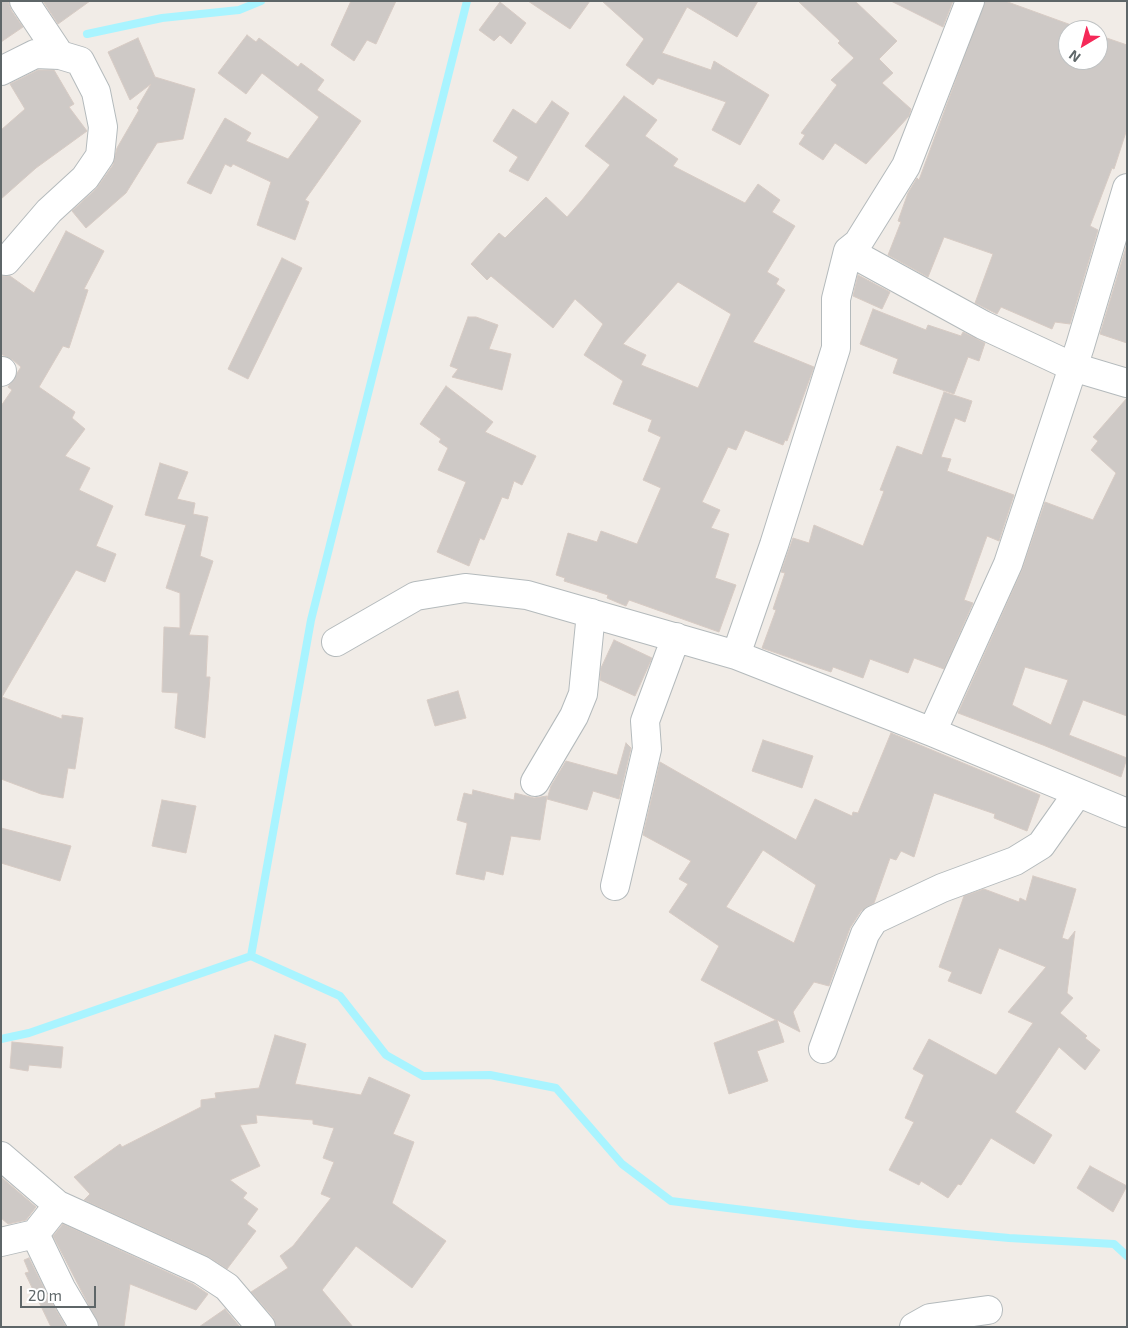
<!DOCTYPE html>
<style>
body{margin:0}
#map{position:relative;width:1128px;height:1328px;overflow:hidden;background:#f1ece7;font-family:"Exo 2",sans-serif}
canvas{display:block}
.frame{position:absolute;inset:0;border:2px solid #5e6668;pointer-events:none}
.north{position:absolute;left:1058px;top:20px;width:50px;height:50px;box-sizing:border-box;background:#fff;border:1px solid #bfc2c3;border-radius:50%;rotate:217deg;font-size:14px;font-weight:700;line-height:20px;text-align:center;color:#5e6668}
.north::after{content:'';display:block;margin:auto;width:18px;height:22px;background:#f52958;clip-path:polygon(50% 0,100% 100%,50% 72%,0 100%)}
.scale{position:absolute;left:20px;top:1286px;width:76px;height:22px;box-sizing:border-box;border:2px solid #5e6668;border-top:0;padding-left:6px;font-size:15px;line-height:18px;white-space:nowrap;color:#5e6668;-webkit-text-stroke:4px #fff;paint-order:stroke}
</style>
<div id="map">
<canvas width="1128" height="1328"></canvas>
<div class="frame"></div>
<div class="north">N</div>
<div class="scale">20 m</div>
</div>
<script>
const c = document.querySelector('canvas').getContext('2d');
c.lineJoin = 'round';
const shape = rows => new Path2D(rows.map(r => 'M' + r).join(''));
function trace(path, color, width, dash) { c.strokeStyle = color; c.lineWidth = width; c.lineCap = dash ? 'butt' : 'round'; c.setLineDash(dash || []); c.stroke(path); }
function paint(path, color) { c.fillStyle = color; c.fill(path, 'evenodd'); }
const stream = shape([
 [87,34,162,18,239,10,261,1],
 [251,956,340,996,386,1055,423,1076,490,1075,556,1088,622,1164,671,1201,857,1224,1009,1238,1114,1244,1127,1256],
 [1,1039,29,1033,251,956,311,620,467,1]
]);
const building = shape([
 [1,1,8,1,11,10,23,27,1,42,1,1],
 [43,1,90,1,58,24,43,1],
 [351,1,396,1,376,44,367,40,354,61,331,45,351,1],
 [528,1,590,1,570,29,528,1],
 [602,1,758,1,737,37,687,7,662,53,711,70,714,61,769,95,740,145,712,130,726,102,658,78,653,85,626,65,644,39,602,1],
 [798,1,855,1,897,41,879,59,893,73,882,83,911,109,909,116,866,164,835,143,823,160,799,144,805,135,801,133,837,85,831,80,854,58,838,43,840,41,798,1],
 [891,1,953,1,943,27,891,1],
 [985,1,1005,1,1085,30,1068,30,1068,60,1098,60,1098,35,1127,45,1127,129,1114,169,1112,168,1090,226,1098,230,1070,324,1055,322,1052,329,1001,307,997,314,975,303,993,254,944,237,928,277,888,255,901,222,898,221,908,193,917,178,919,180,985,1],
 [500,2,526,23,511,44,500,35,494,41,479,30,500,2],
 [247,35,256,42,259,38,298,67,301,63,324,80,317,90,361,121,305,200,309,202,295,240,257,225,271,182,233,164,231,167,225,164,211,194,187,183,225,118,251,133,246,141,288,159,319,117,262,73,246,94,218,73,247,35],
 [138,38,155,77,195,89,183,139,157,143,126,193,86,228,72,211,96,189,113,165,117,148,139,110,137,108,151,84,130,100,108,52,138,38],
 [38,70,54,70,74,104,69,107,87,131,36,168,1,199,1,130,25,109,10,84,38,70],
 [624,96,657,120,645,136,678,159,673,166,745,203,758,184,780,200,772,212,795,226,767,272,779,279,776,284,785,290,753,342,814,367,787,441,785,440,783,445,745,430,736,450,728,447,702,502,720,510,711,528,729,534,715,578,736,585,719,632,629,600,626,606,607,598,608,595,564,581,565,578,556,575,568,533,597,542,601,531,637,544,661,488,643,480,661,437,648,431,652,420,613,404,623,381,584,355,603,324,575,299,553,328,491,276,487,280,471,264,499,233,505,238,546,197,567,217,582,200,610,165,585,146,624,96],
 [678,282,731,314,698,388,641,365,646,355,623,344,678,282],
 [552,101,569,113,528,181,509,171,518,157,493,141,513,109,536,124,552,101],
 [66,231,104,251,84,289,88,290,69,348,63,346,39,387,75,412,72,418,85,429,65,456,90,468,79,490,113,506,96,546,116,554,105,582,76,570,2,697,62,719,62,715,83,718,75,769,68,768,63,798,41,794,1,779,1,406,12,390,8,387,21,367,13,360,1,354,1,276,10,276,34,293,66,231],
 [1127,244,1127,343,1100,334,1127,244],
 [282,258,302,268,248,379,228,369,282,258],
 [858,275,890,292,882,309,853,296,858,275],
 [873,309,926,330,928,325,961,336,963,332,985,343,979,361,968,357,954,394,893,373,898,359,860,344,873,309],
 [468,317,476,317,498,325,489,349,511,354,502,390,452,377,458,369,450,366,468,317],
 [446,386,493,422,485,432,536,456,522,485,514,481,508,499,502,497,484,540,480,538,469,566,437,552,466,482,438,470,448,448,439,442,441,439,420,424,446,386],
 [944,392,972,401,965,422,955,418,941,457,951,459,947,471,1014,495,999,541,987,536,964,600,973,603,944,669,914,658,908,673,870,659,863,678,833,667,831,672,819,668,762,648,776,610,773,609,785,573,781,572,793,538,809,543,814,525,863,546,884,491,880,490,897,446,922,455,944,392],
 [1127,398,1127,716,1083,700,1069,735,1127,758,1121,777,1043,745,958,713,1022,570,1045,502,1093,520,1116,473,1091,450,1098,441,1093,437,1127,398],
 [1025,667,1068,680,1051,725,1012,705,1025,667],
 [160,463,188,472,177,499,195,503,193,514,208,517,200,556,213,561,189,635,208,636,206,677,210,677,205,738,175,728,178,693,162,692,164,627,180,628,180,593,166,588,186,525,145,515,160,463],
 [614,640,652,658,635,696,600,680,601,668,614,640],
 [458,691,466,718,435,726,427,700,458,691],
 [891,733,1040,795,1027,831,994,818,995,814,934,793,914,857,901,851,896,860,890,858,874,903,861,911,850,928,829,986,814,982,793,1012,800,1032,777,1020,784,1042,757,1051,768,1081,729,1094,714,1043,776,1020,701,980,719,946,669,912,688,884,679,879,691,861,643,835,660,762,796,840,815,799,852,816,853,812,858,813,891,733],
 [763,850,816,885,794,943,726,907,763,850],
 [763,740,813,756,802,788,752,771,763,740],
 [626,743,631,748,619,799,593,791,587,810,547,799,551,786,566,761,617,775,626,743],
 [473,790,514,800,515,793,534,798,547,796,540,840,511,836,503,875,486,871,484,880,456,874,467,825,467,823,457,820,464,793,472,795,473,790],
 [162,800,196,806,186,853,152,846,162,800],
 [1,828,71,846,60,881,1,863,1,828],
 [1033,876,1076,889,1062,938,1068,940,1075,931,1067,993,1073,998,1060,1013,1087,1036,1085,1038,1100,1050,1085,1070,1059,1047,1015,1112,1052,1135,1034,1164,991,1138,961,1185,958,1184,948,1198,921,1181,919,1185,889,1170,914,1122,905,1118,924,1075,913,1069,929,1039,996,1075,1033,1023,1008,1012,1046,967,999,948,981,994,948,981,952,972,939,967,964,896,984,889,1019,902,1020,898,1026,901,1033,876],
 [275,1035,306,1044,295,1084,361,1095,369,1077,410,1095,393,1134,414,1142,392,1203,446,1241,412,1288,356,1246,322,1290,353,1327,276,1327,273,1317,251,1292,288,1268,280,1256,293,1246,331,1198,321,1194,334,1162,323,1158,334,1128,313,1124,313,1120,256,1115,257,1123,240,1125,260,1166,230,1180,247,1193,243,1198,258,1209,247,1224,256,1231,227,1269,207,1256,84,1200,90,1194,74,1177,120,1144,122,1147,201,1107,201,1100,216,1098,215,1093,259,1088,275,1035],
 [12,1042,63,1047,61,1068,29,1065,28,1071,10,1068,12,1042],
 [1090,1166,1127,1186,1113,1212,1077,1188,1090,1166],
 [1,1177,36,1207,26,1220,8,1224,1,1218,1,1177],
 [63,1224,193,1284,208,1294,196,1310,130,1284,124,1327,100,1327,53,1236,63,1224],
 [29,1258,48,1296,66,1327,51,1327,25,1273,29,1272,24,1260,29,1258],
 [225,1309,240,1327,199,1327,225,1309]
]);
const minor = shape([
 [24,1,60,55],
 [1,71,35,54,60,55,80,61,96,92,103,127,100,156,85,178,49,211,6,261],
 [848,251,983,325,1073,367,1127,383],
 [1,372,2,371],
 [336,642,416,596,465,588,527,595,736,655,932,732,1127,813],
 [736,655,774,545,836,348,836,299,848,251,858,243,906,166,970,1],
 [932,732,1008,564,1080,346,1127,188],
 [535,782,574,716,583,694,591,613],
 [615,886,647,749,645,721,676,637],
 [823,1049,865,934,874,920,942,888,1015,861,1041,845,1077,794],
 [1,1156,58,1205,201,1270,227,1287,261,1327],
 [58,1205,35,1234,61,1288,84,1327],
 [1,1242,35,1234],
 [914,1327,930,1318,988,1310]
]);
trace(stream, '#a9f4ff', 8);
paint(building, '#cec9c6');
trace(building, '#d7cbc4', 1);
trace(minor, '#b4babc', 30);
trace(minor, '#fff', 28);
</script>
